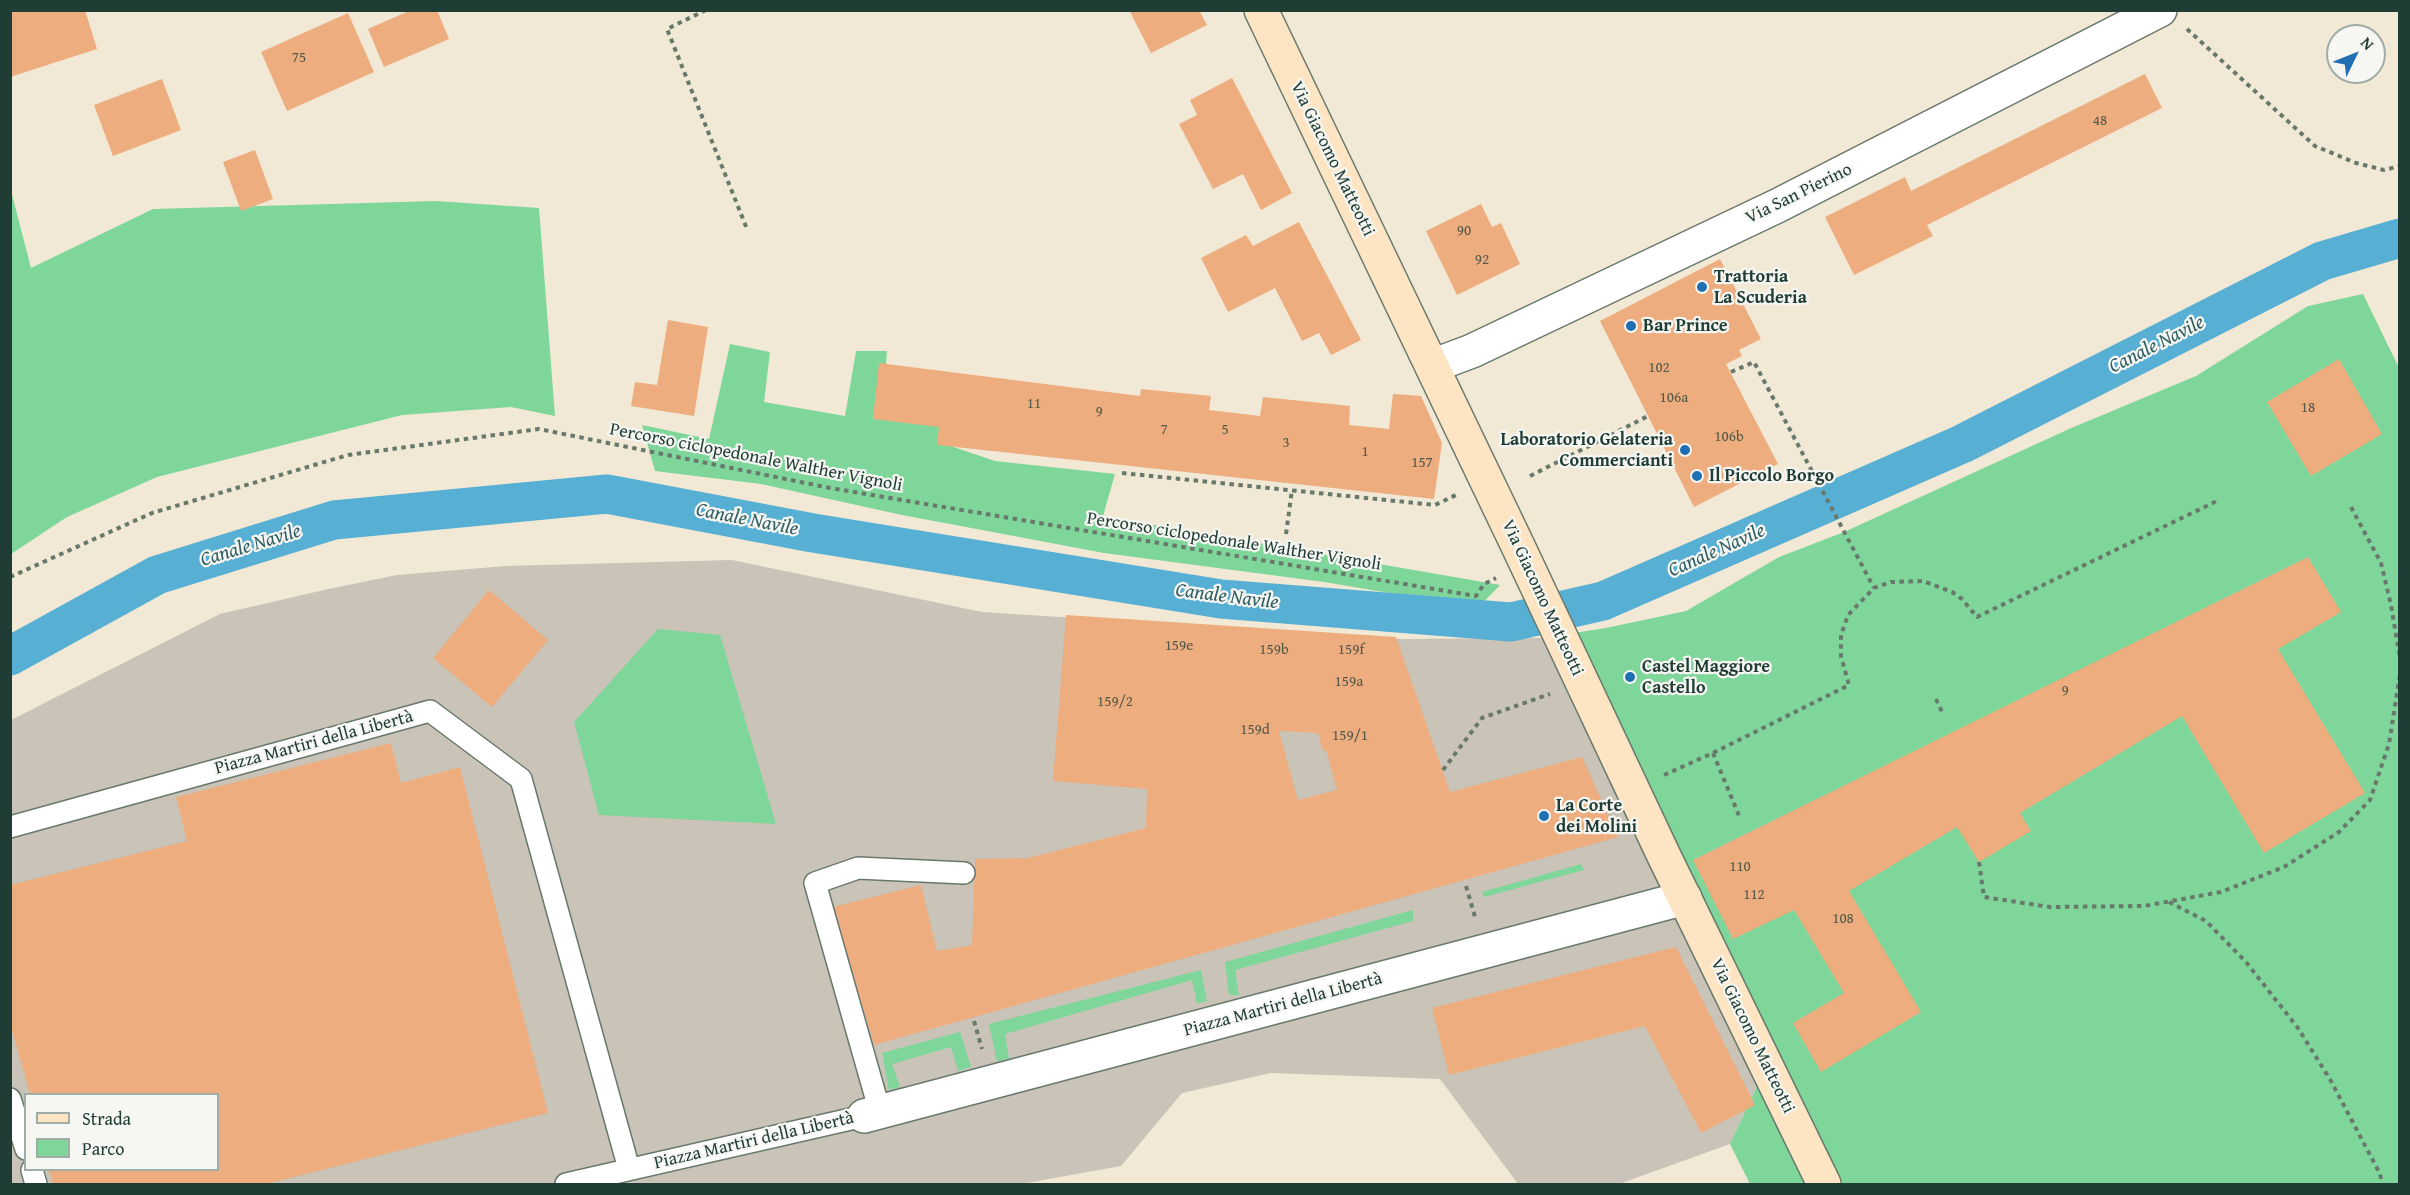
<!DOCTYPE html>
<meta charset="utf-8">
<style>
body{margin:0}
#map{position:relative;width:2410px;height:1195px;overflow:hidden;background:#f1e9d5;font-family:"Gentium Book Plus",serif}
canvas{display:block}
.frame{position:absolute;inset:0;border:12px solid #1f3d34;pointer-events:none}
.legend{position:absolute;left:24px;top:1093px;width:195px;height:78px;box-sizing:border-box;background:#f6f6f2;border:2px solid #a0aca6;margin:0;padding:8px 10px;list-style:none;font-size:18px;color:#1f3d34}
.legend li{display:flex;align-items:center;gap:12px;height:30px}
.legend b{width:30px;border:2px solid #a0aca6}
.north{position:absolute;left:2326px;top:24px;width:60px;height:60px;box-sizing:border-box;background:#f6f6f2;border:2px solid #a0aca6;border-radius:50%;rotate:47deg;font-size:16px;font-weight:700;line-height:24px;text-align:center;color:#1f3d34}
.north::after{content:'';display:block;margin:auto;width:21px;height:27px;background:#1f6fb2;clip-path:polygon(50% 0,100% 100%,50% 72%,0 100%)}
</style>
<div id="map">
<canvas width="2410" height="1195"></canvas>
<div class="frame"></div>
<ul class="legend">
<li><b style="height:8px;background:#fde5c4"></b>Strada</li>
<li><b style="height:16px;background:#7fd69a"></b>Parco</li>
</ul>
<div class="north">N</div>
</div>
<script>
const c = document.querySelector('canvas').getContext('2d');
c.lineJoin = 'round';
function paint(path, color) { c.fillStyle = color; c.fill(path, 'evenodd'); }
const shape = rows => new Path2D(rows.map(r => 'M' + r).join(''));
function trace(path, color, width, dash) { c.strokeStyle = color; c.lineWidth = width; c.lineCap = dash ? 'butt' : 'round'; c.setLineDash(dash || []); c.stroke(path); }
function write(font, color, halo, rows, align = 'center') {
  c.font = font + ' "Gentium Book Plus",serif'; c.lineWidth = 4.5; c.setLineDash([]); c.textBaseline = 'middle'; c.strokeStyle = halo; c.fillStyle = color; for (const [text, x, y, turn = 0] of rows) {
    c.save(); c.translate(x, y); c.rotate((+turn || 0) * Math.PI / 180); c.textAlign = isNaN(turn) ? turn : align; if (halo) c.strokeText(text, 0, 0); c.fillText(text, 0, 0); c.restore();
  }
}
const industrial = shape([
 [732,560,982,612,1402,639,1546,638,1766,1067,1730,1144,1619,1184,1518,1184,1440,1079,1271,1073,1182,1093,1121,1166,1021,1184,11,1184,11,720,220,614,324,590,397,575,506,566],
 [26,1094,218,1094,218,1170,26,1170]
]);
const green = shape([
 [10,187,31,268,153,209,436,201,539,208,555,416,511,407,402,415,157,477,67,517,11,554],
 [2363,294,2400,370,2399,1184,1750,1184,1730,1144,1766,1067,1561,635,1606,628,1686,611,1779,557,1844,532,2069,429,2196,376,2308,306],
 [730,344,770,352,764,402,845,416,856,351,887,351,882,415,947,424,945,444,995,461,1115,474,1103,516,1500,585,1478,608,1324,582,1104,553,902,515,761,484,655,471,642,425,709,439],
 [658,629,720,635,776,824,599,815,574,722],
 [1581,864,1584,870,1484,897,1482,892],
 [1413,910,1413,921,1235,970,1239,995,1229,995,1225,962],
 [1201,970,1207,1001,1197,1004,1192,980,1005,1034,1009,1059,997,1061,989,1024],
 [960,1032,971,1067,958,1071,951,1047,892,1064,900,1087,889,1090,882,1053]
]);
const canal = shape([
 [10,656,157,575,334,520,607,494,813,533,1221,599,1511,622,1603,601,1962,444,2322,261,2400,238]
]);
const building = shape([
 [10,10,85,10,97,49,10,77],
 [411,10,437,10,449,39,384,67,368,29],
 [1129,10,1199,10,1207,25,1151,53],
 [348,13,374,72,287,111,261,52],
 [2145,74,2162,108,1927,225,1933,236,1854,275,1825,217,1905,177,1911,191],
 [1232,78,1292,193,1261,210,1243,174,1213,189,1179,124,1197,115,1190,100],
 [162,79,181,130,113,156,94,105],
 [255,150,273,199,241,211,223,162],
 [1481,204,1492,227,1501,223,1520,264,1457,295,1426,231],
 [1299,222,1361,340,1331,355,1319,333,1302,341,1275,288,1228,312,1201,258,1246,235,1253,246],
 [1720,259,1761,339,1739,350,1742,356,1726,364,1778,464,1694,507,1600,321],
 [668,320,708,327,694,416,631,406,635,382,657,385],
 [2339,359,2382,434,2311,476,2267,402],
 [879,363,1140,396,1141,389,1211,396,1209,410,1260,416,1263,397,1350,406,1349,425,1389,429,1393,394,1421,396,1442,443,1434,499,937,445,939,427,873,419],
 [2308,557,2341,612,2278,649,2365,793,2264,853,2182,716,2020,813,2031,831,1979,862,1957,827,1849,891,1921,1012,1821,1072,1793,1023,1844,993,1794,910,1733,939,1693,860],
 [489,590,548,640,492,707,433,658],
 [1066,615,1396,637,1450,792,1582,757,1618,837,874,1045,833,907,921,885,937,951,972,945,975,859,1028,858,1146,828,1147,789,1053,781],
 [1279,731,1318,733,1323,751,1326,750,1337,790,1298,800],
 [391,743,401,783,460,767,548,1113,266,1184,53,1184,49,1170,218,1170,218,1094,30,1094,10,1023,10,885,187,841,176,797],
 [1676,947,1755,1105,1701,1133,1645,1026,1449,1075,1432,1008]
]);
const path = shape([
 [706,10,667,29,747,229],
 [2187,29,2315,146,2356,163,2384,170,2400,166],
 [1731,372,1754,362,1874,588],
 [1122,473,1435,505,1456,495],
 [1530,476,1648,416],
 [2351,507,2381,563,2391,605,2400,658],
 [1286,534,1292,490],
 [10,577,152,513,348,455,539,429,830,488,1476,596,1484,584,1496,578],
 [1936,699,1943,714],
 [1713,753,1740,818],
 [1443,770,1482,718,1550,694],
 [1664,775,1713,753,1849,685,1841,656,1841,635,1848,615,1874,588,1891,582,1923,581,1952,592,1962,599,1977,617,2219,500],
 [1979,862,1984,897,2050,907,2144,906,2221,892,2284,867,2339,832,2370,800,2389,744,2400,674],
 [1466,886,1475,917],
 [2169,902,2206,921,2246,962,2298,1028,2331,1081,2379,1172,2383,1184],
 [974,1021,982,1049]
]);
const lane = shape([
 [10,827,430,711,521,779,629,1169],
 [10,1099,26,1149],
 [880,1112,815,883,858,868,964,873],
 [32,1170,36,1184],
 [566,1184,864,1116]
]);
const street = shape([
 [1432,366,1472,351,1777,206,2160,10],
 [864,1116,1685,898]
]);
const secondary = shape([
 [1261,10,1517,544,1664,856,1824,1184]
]);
const markers = [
 [1702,287,6,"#1f6fb2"],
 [1631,326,6,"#1f6fb2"],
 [1685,450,6,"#1f6fb2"],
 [1697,476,6,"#1f6fb2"],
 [1630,677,6,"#1f6fb2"],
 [1544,816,6,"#1f6fb2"]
];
const numberNames = [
 ["75",299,58],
 ["48",2100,121],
 ["90",1464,231],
 ["92",1482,260],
 ["102",1659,368],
 ["106a",1674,398],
 ["11",1034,404],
 ["18",2308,408],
 ["9",1099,412],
 ["7",1164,430],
 ["5",1225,430],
 ["106b",1729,437],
 ["3",1286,443],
 ["1",1365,452],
 ["157",1422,463],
 ["159e",1179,646],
 ["159b",1274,650],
 ["159f",1351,650],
 ["159a",1349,682],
 ["9",2065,691],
 ["159/2",1115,702],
 ["159d",1255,730],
 ["159/1",1350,736],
 ["110",1740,867],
 ["112",1754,895],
 ["108",1843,919]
];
const streetNames = [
 ["Via Giacomo Matteotti",1332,159,64],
 ["Via San Pierino",1799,194,-26],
 ["Percorso ciclopedonale Walther Vignoli",756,458,11],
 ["Percorso ciclopedonale Walther Vignoli",1234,542,9],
 ["Via Giacomo Matteotti",1542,598,65],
 ["Piazza Martiri della Libertà",314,743,-15],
 ["Piazza Martiri della Libertà",1283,1005,-15],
 ["Via Giacomo Matteotti",1752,1036,64],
 ["Piazza Martiri della Libertà",754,1141,-13]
];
const poiNames = [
 ["Trattoria",1714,277],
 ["La Scuderia",1714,298],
 ["Bar Prince",1643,326],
 ["Laboratorio Gelateria",1673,440,"right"],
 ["Commercianti",1673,461,"right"],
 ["Il Piccolo Borgo",1709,476],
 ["Castel Maggiore",1642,667],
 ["Castello",1642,688],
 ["La Corte",1556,806],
 ["dei Molini",1556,827]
];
const waterNames = [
 ["Canale Navile",2157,345,-27],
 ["Canale Navile",747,520,11],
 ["Canale Navile",251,546,-17],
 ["Canale Navile",1717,551,-24],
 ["Canale Navile",1227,597,7]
];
paint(industrial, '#c9c3b8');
paint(green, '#7fd69a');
trace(canal, '#57afd4', 39);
paint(building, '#edad7f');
trace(lane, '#68796c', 24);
trace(street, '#68796c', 36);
trace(secondary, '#68796c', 36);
trace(path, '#68796c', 4, [4.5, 4.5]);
trace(lane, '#fff', 21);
trace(street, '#fff', 33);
trace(secondary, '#fde5c4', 33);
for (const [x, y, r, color] of markers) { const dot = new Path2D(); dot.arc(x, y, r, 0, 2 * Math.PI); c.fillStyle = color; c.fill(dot); trace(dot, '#f6f6f2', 2); }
write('15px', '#525947', null, numberNames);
write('18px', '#1f3d34', '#f6f6f2', streetNames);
write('bold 18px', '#1f3d34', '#f6f6f2', poiNames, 'left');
write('italic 20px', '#305f64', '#f6f6f2', waterNames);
</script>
